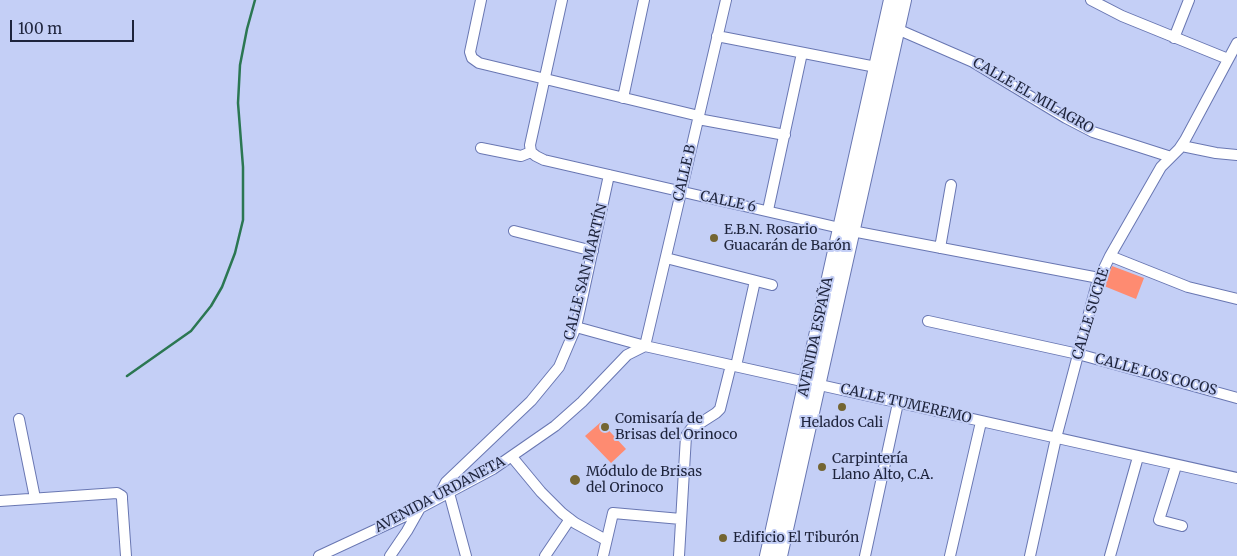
<!DOCTYPE html>
<meta charset="utf-8">
<style>
body{margin:0}
#map{position:relative;width:1237px;height:556px;overflow:hidden;background:#c4cff6;font-family:Merriweather,serif}
canvas{display:block}
.scale{position:absolute;left:10px;top:20px;width:124px;height:22px;box-sizing:border-box;border:2px solid #1e243c;border-top:0;padding-left:6px;font-size:15px;line-height:18px;white-space:nowrap;color:#1e243c;-webkit-text-stroke:4px #c4cff6;paint-order:stroke}
</style>
<div id="map">
<canvas width="1237" height="556"></canvas>
<div class="scale">100 m</div>
</div>
<script>
const c = document.querySelector('canvas').getContext('2d');
c.lineJoin = 'round';
function paint(path, color) { c.fillStyle = color; c.fill(path, 'evenodd'); }
const shape = rows => new Path2D(rows.map(r => 'M' + r).join(''));
function trace(path, color, width, dash) { c.strokeStyle = color; c.lineWidth = width; c.lineCap = dash ? 'butt' : 'round'; c.setLineDash(dash || []); c.stroke(path); }
function write(font, color, halo, rows, align = 'center') {
  c.font = font + ' Merriweather,serif'; c.lineWidth = 4; c.setLineDash([]); c.textBaseline = 'middle'; c.strokeStyle = halo; c.fillStyle = color; for (const [text, x, y, turn = 0] of rows) {
    c.save(); c.translate(x, y); c.rotate((+turn || 0) * Math.PI / 180); c.textAlign = isNaN(turn) ? turn : align; if (halo) c.strokeText(text, 0, 0); c.fillText(text, 0, 0); c.restore();
  }
}
const green = shape([
 [1112,266,1144,278,1136,299,1104,286],
 [601,422,626,449,611,463,585,436]
]);
const stream = shape([
 [127,376,191,331,211,306,222,287,235,253,243,220,243,167,238,103,240,65,247,29,255,0]
]);
const minor = shape([
 [481,0,470,52,472,58,479,63,699,116],
 [1091,0,1122,16,1228,59],
 [897,29,973,62,1066,118,1093,132,1171,157],
 [717,36,881,68],
 [1174,38,1189,0],
 [623,98,644,0],
 [698,119,785,135],
 [1182,146,1216,153,1237,155],
 [481,148,521,156,531,152],
 [531,152,536,156,544,160,840,228],
 [531,152,530,145,562,0],
 [768,210,802,53],
 [514,231,593,251],
 [852,231,1099,278],
 [940,248,951,185],
 [1110,256,1188,287,1237,299],
 [666,258,772,285],
 [928,321,1078,354,1237,398],
 [576,327,645,346,1237,478],
 [645,346,726,0],
 [736,366,755,281],
 [19,419,35,498],
 [512,457,541,492,562,513,575,523,606,540],
 [1176,466,1159,520,1182,526],
 [449,493,466,556],
 [437,499,446,482,531,401,559,367,576,327,609,175],
 [0,501,117,493,122,496,122,499,126,556],
 [319,556,403,517,493,469,555,426,582,402,627,355,645,346],
 [390,556,407,531,420,508],
 [545,556,570,519],
 [603,556,613,513,681,519],
 [679,556,686,436,691,429,716,413,720,409,731,365],
 [865,556,898,403],
 [950,556,981,422],
 [1030,556,1056,438,1097,283,1110,256,1161,167,1179,149,1185,140,1237,43],
 [1110,556,1138,457]
]);
const secondary = shape([
 [767,556,891,0],
 [780,556,904,0]
]);
const markers = [
 [714,238,5,"#746532"],
 [842,407,5,"#746532"],
 [605,427,5,"#746532"],
 [822,467,5,"#746532"],
 [575,480,6,"#746532"],
 [723,538,5,"#746532"]
];
const streetNames = [
 ["CALLE EL MILAGRO",1033,96,30],
 ["CALLE B",685,173,-77],
 ["CALLE 6",728,202,12],
 ["CALLE SAN MARTÍN",586,272,-76],
 ["CALLE SUCRE",1091,314,-73],
 ["AVENIDA ESPAÑA",816,337,-78],
 ["CALLE LOS COCOS",1156,375,15],
 ["CALLE TUMEREMO",906,404,13],
 ["AVENIDA URDANETA",440,495,-28]
];
const poiNames = [
 ["E.B.N. Rosario",724,230],
 ["Guacarán de Barón",724,246],
 ["Comisaría de",615,419],
 ["Brisas del Orinoco",615,435],
 ["Helados Cali",842,423,"center"],
 ["Carpintería",832,459],
 ["Llano Alto, C.A.",832,475],
 ["Módulo de Brisas",586,472],
 ["del Orinoco",586,488],
 ["Edificio El Tiburón",733,538]
];
paint(green, '#fe8b71');
trace(stream, '#2b7752', 2.5);
trace(minor, '#6977b2', 12);
trace(secondary, '#6977b2', 16);
trace(minor, '#fff', 10);
trace(secondary, '#fff', 14);
for (const [x, y, r, color] of markers) { const dot = new Path2D(); dot.arc(x, y, r, 0, 2 * Math.PI); c.fillStyle = color; c.fill(dot); trace(dot, '#c4cff6', 2); }
write('14px', '#1e243c', '#c4cff6', streetNames);
write('14px', '#1e243c', '#c4cff6', poiNames, 'left');
</script>
